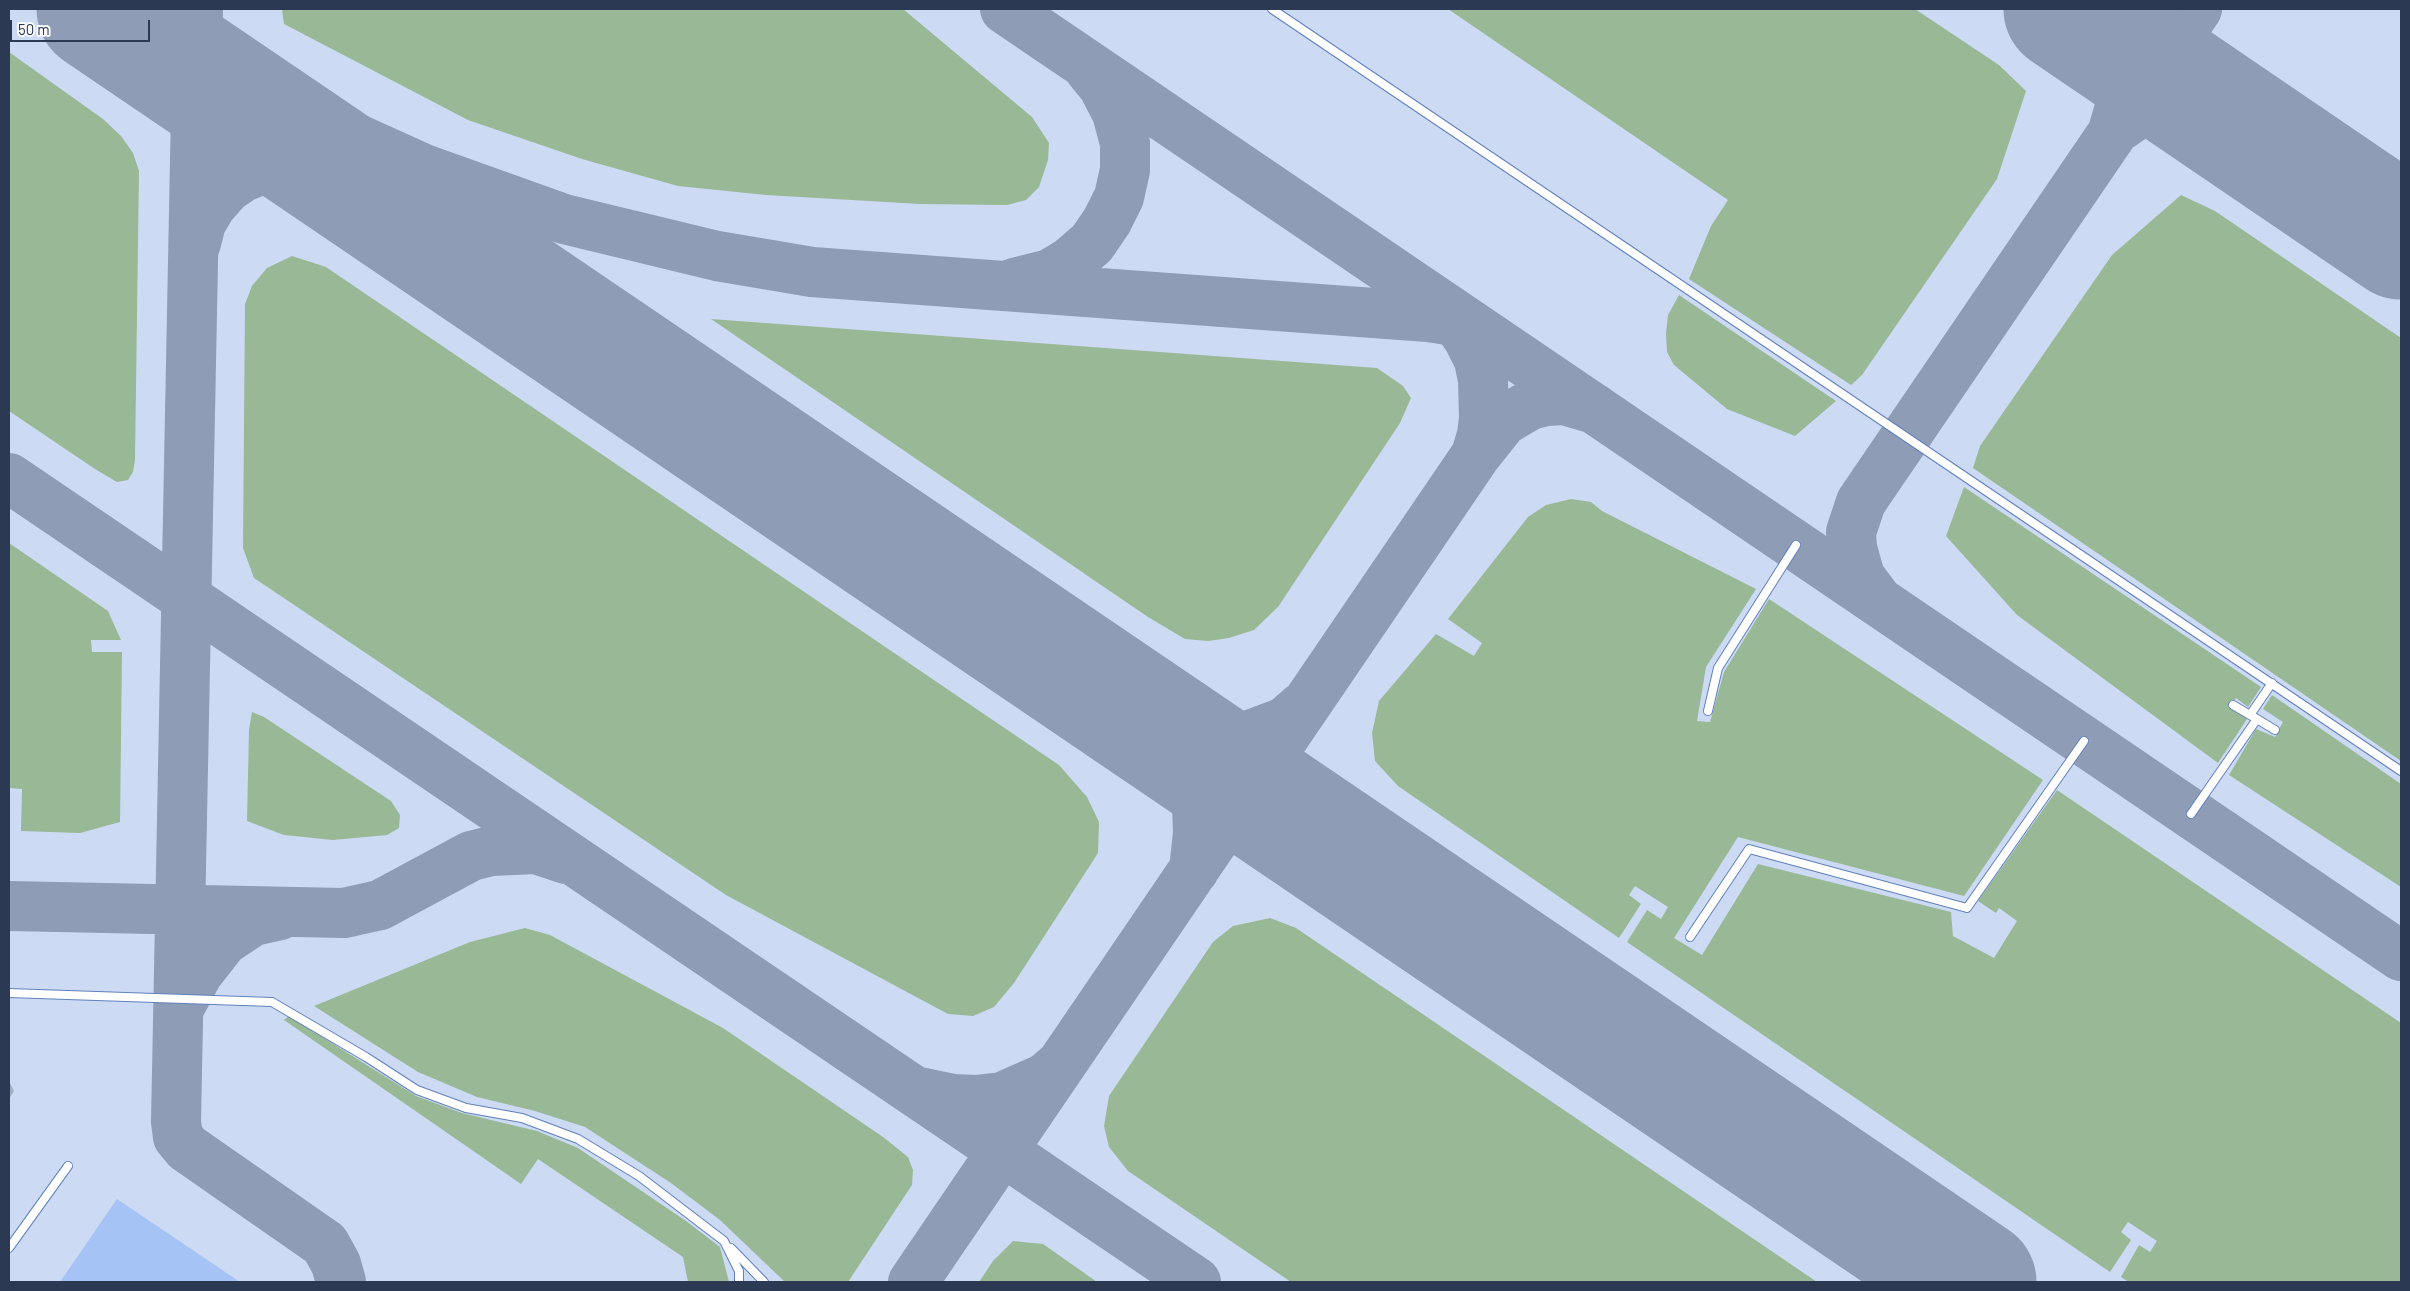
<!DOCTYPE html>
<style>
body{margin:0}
#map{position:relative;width:2410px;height:1291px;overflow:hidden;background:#ccdaf4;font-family:Barlow,sans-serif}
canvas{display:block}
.frame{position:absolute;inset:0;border:10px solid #2b3953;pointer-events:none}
.scale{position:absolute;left:10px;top:20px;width:140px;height:22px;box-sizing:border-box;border:2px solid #2b3953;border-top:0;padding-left:6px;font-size:15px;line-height:18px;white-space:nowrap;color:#2b3953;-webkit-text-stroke:4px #fafafa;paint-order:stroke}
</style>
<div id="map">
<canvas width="2410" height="1291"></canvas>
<div class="frame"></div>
<div class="scale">50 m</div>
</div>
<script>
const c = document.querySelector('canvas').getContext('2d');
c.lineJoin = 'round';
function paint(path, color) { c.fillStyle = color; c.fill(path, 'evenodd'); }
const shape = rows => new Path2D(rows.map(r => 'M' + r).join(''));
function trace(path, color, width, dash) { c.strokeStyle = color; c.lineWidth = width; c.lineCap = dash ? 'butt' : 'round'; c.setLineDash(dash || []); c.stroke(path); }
const green = shape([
 [282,9,903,9,1032,117,1049,143,1048,160,1039,187,1026,200,1007,205,920,204,766,195,678,186,582,159,468,120,284,24],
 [1448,9,1915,9,1999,65,2026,91,1997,179,1862,375,1851,385,1689,279,1711,226,1728,200],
 [9,52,103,119,121,136,133,153,139,171,135,459,133,472,128,480,117,482,95,469,9,411],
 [2181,195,2215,211,2401,338,2401,761,1973,468,1980,446,2112,255],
 [292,256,326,267,1059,765,1087,797,1099,822,1098,853,1014,983,994,1007,973,1016,948,1014,726,895,254,578,243,548,245,304,252,286,267,268],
 [1679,295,1836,401,1795,436,1727,409,1674,365,1667,352,1666,334,1668,315],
 [711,319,1377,368,1403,386,1411,398,1400,423,1278,607,1254,630,1229,638,1208,641,1185,639,1148,617],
 [1964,487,2261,687,2248,707,2236,698,2230,706,2247,719,2218,763,2017,615,1946,536],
 [1571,499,1591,502,1602,511,1756,589,1706,667,1697,721,1710,722,1724,672,1769,599,2043,780,1964,896,1738,837,1674,938,1702,955,1758,864,1951,912,1953,936,1994,958,2017,921,1999,908,1996,913,1978,901,2057,790,2401,1023,2401,1282,2129,1282,2121,1277,2139,1245,2150,1252,2157,1241,2128,1222,2121,1232,2131,1240,2110,1272,1627,942,1647,910,1661,919,1668,907,1635,886,1629,895,1641,904,1619,938,1398,786,1375,761,1372,733,1379,701,1436,634,1474,656,1482,643,1448,619,1528,517,1546,505],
 [9,543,108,611,121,640,91,640,92,652,122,652,120,822,80,833,21,831,22,789,9,788,9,805],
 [2272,695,2401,784,2401,887,2229,775,2256,729,2275,737,2283,722,2263,709],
 [252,712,264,717,391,801,400,815,399,828,387,835,333,840,284,835,247,821,249,730],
 [1270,918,1296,928,1817,1282,1291,1282,1128,1171,1109,1147,1104,1126,1109,1096,1213,942,1233,926],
 [525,928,550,935,723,1028,883,1137,908,1157,913,1170,912,1185,848,1282,785,1282,720,1220,671,1183,585,1127,535,1111,477,1097,418,1072,314,1006,470,942],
 [289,1016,416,1096,462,1113,537,1131,578,1148,686,1221,720,1247,729,1282,688,1282,683,1257,538,1159,521,1184,284,1020],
 [1013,1241,1043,1244,1097,1282,979,1282,993,1261]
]);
const shadow = shape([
 [9,1081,14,1091,9,1099],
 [117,1201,238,1282,62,1282]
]);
const taxiway = shape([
 [112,9,198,60,302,114,424,169,564,219,717,256,812,272,1428,317,1461,322],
 [198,9,176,1122,178,1137,187,1148,325,1244,336,1264,341,1282],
 [1005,9,2401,956],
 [2080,19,2105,47,2118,74,2121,89,2121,103,2113,131],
 [2113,131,2139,113,2169,105,2205,110,2227,118],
 [196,243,201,223,211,206,227,188,243,177,266,168,286,165,309,166,331,172,355,182],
 [1014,283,1050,274,1070,262,1092,243,1107,221,1119,197,1125,170,1125,143,1117,113,1103,86,1090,70],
 [1451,314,1468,338,1479,360,1483,380,1484,418,1482,435,1476,455],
 [9,478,1196,1282],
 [1878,601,1860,577,1852,548,1851,532,1861,502,2197,9],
 [1163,732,1213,741,1250,735,1285,722,1302,707],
 [1163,732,1189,769,1197,805,1198,833,1194,870],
 [9,906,344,913,380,905,471,856,491,851,536,849,566,859],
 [179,1008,198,973,223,941,253,921,280,915],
 [919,1092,953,1099,976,1100,1002,1097,1045,1078,1058,1067],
 [913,1282,1476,455,1503,421,1530,405,1546,401,1564,400,1595,409]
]);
const runway = shape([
 [99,9,1974,1282],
 [2066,9,2401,237]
]);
const building = shape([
 [117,1199,240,1282,60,1282]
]);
const lane = shape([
 [1272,9,2401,771],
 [2233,705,2250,715],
 [1708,711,1718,668,1796,545],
 [2257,719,2275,730],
 [2191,814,2257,719,2250,715,2272,683],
 [1690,937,1749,849,1967,908,2084,741],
 [9,993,272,1002,366,1057,417,1090,466,1108,522,1118,578,1139,639,1176,724,1241,739,1271,739,1282],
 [9,1248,68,1166],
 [731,1248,764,1282]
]);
paint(green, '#99b895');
paint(shadow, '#0003');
trace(taxiway, '#8e9cb6', 50);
trace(runway, '#8e9cb6', 125);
paint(building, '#a6c3f5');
trace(lane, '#6081bc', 10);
trace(lane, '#fff', 8);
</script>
